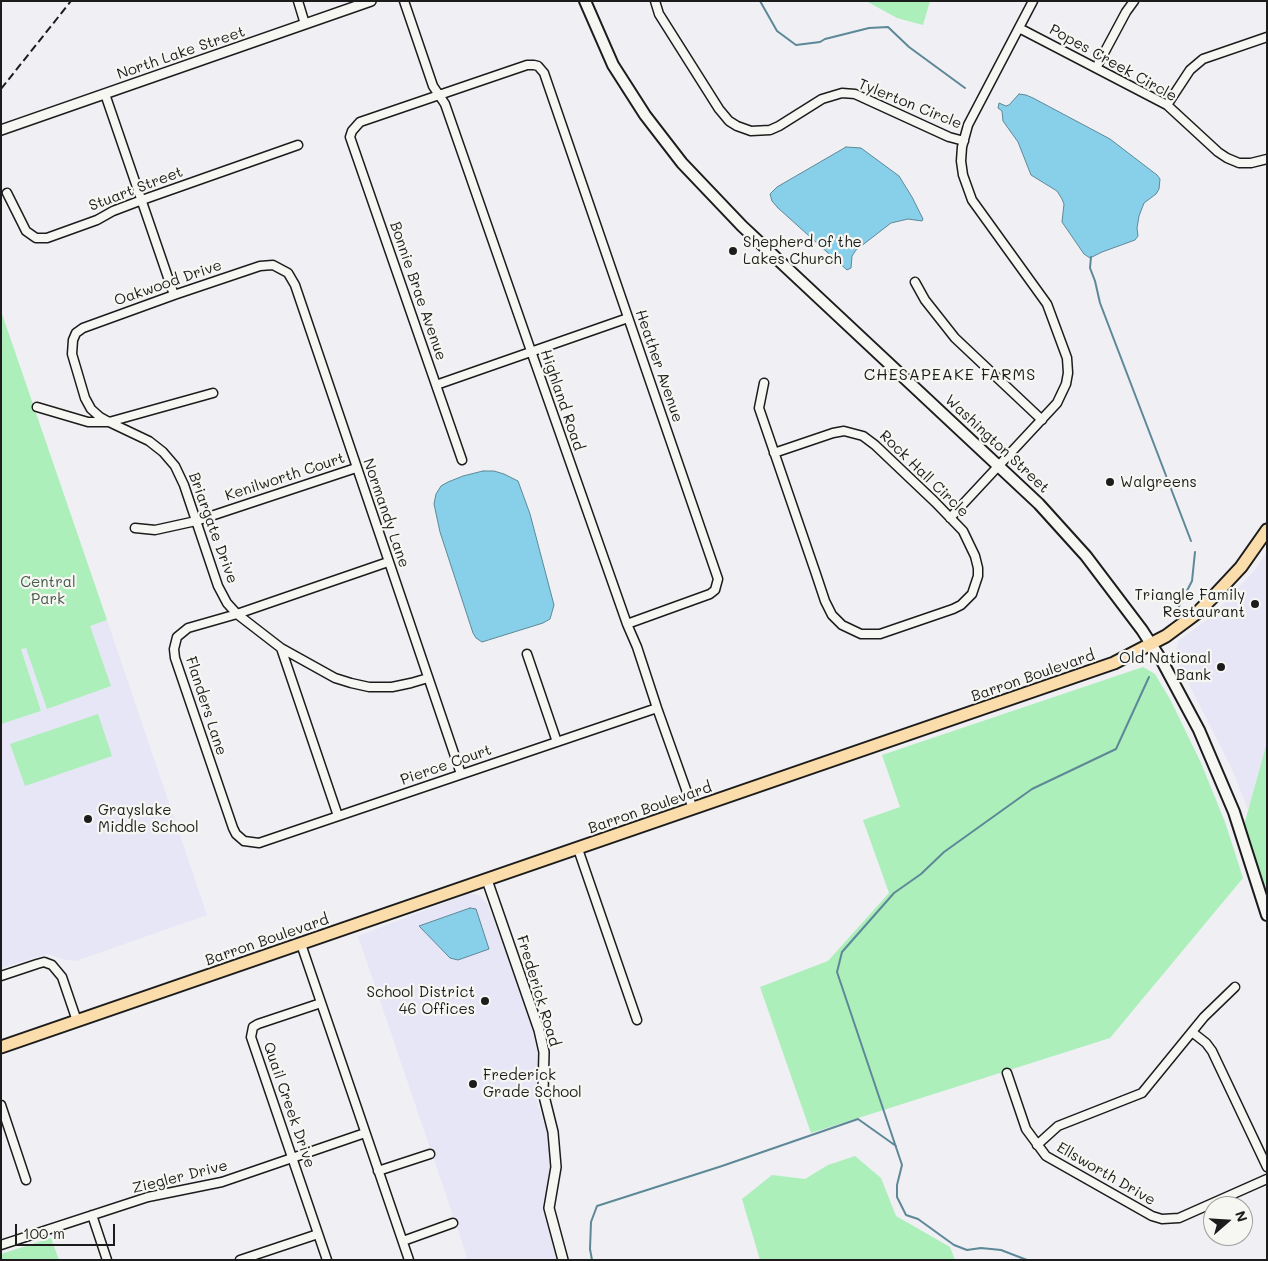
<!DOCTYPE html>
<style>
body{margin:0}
#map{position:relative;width:1268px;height:1261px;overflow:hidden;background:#efeff4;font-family:Mali,sans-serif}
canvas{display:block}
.frame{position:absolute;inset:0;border:2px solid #1c1c1c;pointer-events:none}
.north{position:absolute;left:1203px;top:1196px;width:50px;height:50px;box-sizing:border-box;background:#f6f6f2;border:1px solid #9f9f9c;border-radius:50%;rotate:71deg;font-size:14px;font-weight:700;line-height:20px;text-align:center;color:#1c1c1c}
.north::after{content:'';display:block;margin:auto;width:18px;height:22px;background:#1c1c1c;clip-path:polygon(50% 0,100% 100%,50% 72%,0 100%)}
.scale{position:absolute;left:15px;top:1224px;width:100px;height:22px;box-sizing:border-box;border:2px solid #1c1c1c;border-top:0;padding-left:6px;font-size:15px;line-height:18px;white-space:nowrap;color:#1c1c1c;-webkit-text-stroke:4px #f6f6f2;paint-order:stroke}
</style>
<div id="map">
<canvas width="1268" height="1261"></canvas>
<div class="frame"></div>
<div class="north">N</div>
<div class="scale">100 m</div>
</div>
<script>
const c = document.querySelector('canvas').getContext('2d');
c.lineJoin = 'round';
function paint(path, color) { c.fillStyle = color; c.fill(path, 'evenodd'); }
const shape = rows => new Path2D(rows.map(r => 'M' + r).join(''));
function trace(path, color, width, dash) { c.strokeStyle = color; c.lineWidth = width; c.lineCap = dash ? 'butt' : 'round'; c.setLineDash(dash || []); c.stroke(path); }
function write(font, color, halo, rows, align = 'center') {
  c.font = font + ' Mali,sans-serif'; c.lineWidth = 4.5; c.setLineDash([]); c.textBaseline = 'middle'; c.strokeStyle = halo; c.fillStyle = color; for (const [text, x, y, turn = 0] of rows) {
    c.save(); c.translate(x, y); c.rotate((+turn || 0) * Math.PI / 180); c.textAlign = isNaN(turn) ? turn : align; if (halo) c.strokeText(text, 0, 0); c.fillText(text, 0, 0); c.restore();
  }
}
const built = shape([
 [1267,551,1267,742,1248,810,1232,769,1175,657,1178,641,1212,616,1255,570],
 [107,620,207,915,76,961,62,959,47,954,1,968,1,724,41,711,21,649],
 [467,894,476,894,480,896,488,905,538,1035,540,1056,538,1067,537,1102,548,1134,551,1161,546,1201,546,1216,559,1260,461,1260,467,1257,358,936]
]);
const green = shape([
 [866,1,930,1,923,25,897,18],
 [1,311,107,620,90,626,111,686,47,709,26,648,21,649,41,711,1,724],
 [1143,667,1155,674,1171,701,1201,763,1225,822,1243,878,1110,1038,811,1133,760,987,828,961,889,893,863,820,900,807,882,755],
 [98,714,112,756,25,786,10,744],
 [1267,742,1267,915,1241,836],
 [855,1156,881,1178,896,1216,950,1247,955,1260,760,1260,742,1199,772,1175,805,1179,828,1165],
 [51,1238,59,1260,1,1260,1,1254]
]);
const water = shape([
 [1019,94,1026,95,1033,98,1110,139,1157,175,1160,179,1159,189,1156,194,1144,203,1139,216,1137,228,1138,236,1135,240,1102,252,1090,258,1084,254,1062,222,1064,204,1062,199,1057,191,1031,175,1018,142,1003,121,1002,111,998,108,999,103,1006,106,1009,105,1019,94],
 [846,147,861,148,899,176,912,197,923,219,922,221,908,219,891,223,856,250,852,256,851,268,847,270,778,208,772,201,770,194,777,187,846,147],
 [483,471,494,471,504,474,518,481,530,514,554,605,550,619,543,623,482,642,476,638,473,633,440,532,434,504,436,494,441,486,448,482,463,476,483,471],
 [470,908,476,909,489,949,458,960,450,958,419,926,470,908]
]);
const stream = shape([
 [760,1,777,31,796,45,820,42,825,39,869,28,888,27,909,47,965,88],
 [1091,257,1090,268,1095,281,1100,303,1191,541],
 [1177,610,1192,581,1195,552],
 [592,1260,590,1249,591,1222,597,1206,722,1166,858,1119,896,1146],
 [1027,1260,1001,1250,981,1248,967,1250,954,1245,918,1219,906,1215,897,1197,897,1185,902,1165,837,972,842,952,894,893,921,874,944,852,1032,789,1116,749,1149,677]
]);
const minor = shape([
 [298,1,305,24],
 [404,1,433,86,445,104,531,351,627,624,637,647,657,708,693,809],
 [655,1,659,14,719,109,729,121,737,126,751,131,770,130,779,126,822,99,842,93,855,94,949,137,964,141],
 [1019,28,1167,105,1218,152,1227,158,1239,163,1251,163,1267,159],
 [1096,68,1126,12,1134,1],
 [105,94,174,295],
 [1167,105,1190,70,1203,59,1267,37],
 [7,193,26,231,36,238,47,238,97,220,113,211,142,200,298,145],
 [915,282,925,300,955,338,1042,420],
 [764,383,759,408,816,574,825,601,832,615,842,625,861,634,880,634,953,609,961,605,972,594,978,576,978,568,975,556,963,531,935,502,875,445,863,436,844,431,833,433,774,453],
 [436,385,628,318],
 [37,407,88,422,109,422,213,393],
 [462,460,350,137,352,131,360,122,527,65,534,65,538,66,544,73,718,579,715,590,710,594,627,624],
 [950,518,1057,403,1066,384,1068,373,1067,358,1047,304,972,200,963,175,961,161,962,147,968,125,1033,1],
 [135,528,155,530,196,521,356,468],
 [388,562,237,614,188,628,177,637,174,649,175,658,233,828,236,834,244,841,259,843,657,708],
 [281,648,338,816],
 [527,654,557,742],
 [428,678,411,683,392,687,369,687,351,683,335,678,281,648,237,614,227,603,218,586,184,485,175,466,163,452,149,441,109,422,100,417,91,409,85,398,72,354,73,340,76,333,83,328,174,295,260,266,273,265,288,273,295,285,461,774],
 [578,849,637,1020],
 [301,944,409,1260],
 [1,976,37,964,44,962,52,965,62,977,77,1021],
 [321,1003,258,1024,253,1027,251,1037,327,1260],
 [1192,1032,1206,1043,1212,1051,1267,1167],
 [1007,1073,1026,1129,1046,1156,1152,1216,1162,1219,1179,1218,1267,1179],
 [1,1105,26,1180],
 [1037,1145,1058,1126,1142,1093,1204,1017,1235,987],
 [378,1171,430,1154],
 [92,1215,107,1260],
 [403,1241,453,1223],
 [1,1245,148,1197,222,1182,365,1133],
 [240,1260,318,1234]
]);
const tertiary = shape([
 [1,130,371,1],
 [487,880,539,1030,544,1052,543,1092,553,1132,556,1167,549,1208,563,1260]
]);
const secondary = shape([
 [585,1,613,65,645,115,682,163,742,226,1039,504,1086,556,1142,630,1162,661,1199,730,1234,812,1267,915]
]);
const primary = shape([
 [1,1047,1114,663,1166,636,1197,613,1213,597,1241,567,1267,530]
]);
const rail = shape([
 [1,89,71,1]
]);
const markers = [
 [733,251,5,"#1c1c1c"],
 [1110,482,5,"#1c1c1c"],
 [1255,604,5,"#1c1c1c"],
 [1221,667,5,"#1c1c1c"],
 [88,819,5,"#1c1c1c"],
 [485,1001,5,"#1c1c1c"],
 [473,1084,5,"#1c1c1c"]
];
const streetNames = [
 ["North Lake Street",181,53,-19],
 ["Popes Creek Circle",1113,63,29],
 ["Tylerton Circle",910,104,22],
 ["Stuart Street",136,189,-21],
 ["Oakwood Drive",168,283,-19],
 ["Bonnie Brae Avenue",418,291,71],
 ["Heather Avenue",659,366,71],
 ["Highland Road",562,400,71],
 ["Washington Street",997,444,43],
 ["Rock Hall Circle",924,474,44],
 ["Kenilworth Court",285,477,-18],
 ["Normandy Lane",386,513,71],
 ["Briargate Drive",213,528,70],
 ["Barron Boulevard",1033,676,-19],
 ["Flanders Lane",206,706,72],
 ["Pierce Court",446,765,-19],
 ["Barron Boulevard",650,808,-19],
 ["Barron Boulevard",267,940,-19],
 ["Frederick Road",538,991,73],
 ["Quail Creek Drive",289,1105,71],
 ["Ellsworth Drive",1106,1174,30],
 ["Ziegler Drive",180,1177,-14]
];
const poiNames = [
 ["Shepherd of the",743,242],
 ["Lakes Church",743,259],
 ["Walgreens",1120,482],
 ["Triangle Family",1245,595,"right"],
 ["Restaurant",1245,612,"right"],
 ["Old National",1211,658,"right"],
 ["Bank",1211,675,"right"],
 ["Grayslake",98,810],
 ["Middle School",98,827],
 ["School District",475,992,"right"],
 ["46 Offices",475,1009,"right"],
 ["Frederick",483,1075],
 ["Grade School",483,1092]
];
const parkNames = [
 ["Central",48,582],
 ["Park",48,599]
];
const neighbourhoodNames = [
 ["CHESAPEAKE FARMS",950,375]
];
paint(built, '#e7e6f6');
paint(green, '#acefba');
paint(water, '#88d0e9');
trace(water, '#5d8897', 1);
trace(stream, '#5d8897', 2);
trace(minor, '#1c1c1c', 11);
trace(tertiary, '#1c1c1c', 12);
trace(secondary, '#1c1c1c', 14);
trace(primary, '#1c1c1c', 15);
trace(minor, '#f6f6f2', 8);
trace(tertiary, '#f6f6f2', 9);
trace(secondary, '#f6f6f2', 10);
trace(primary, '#fbddab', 11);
trace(rail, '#1c1c1c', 2, [8, 4]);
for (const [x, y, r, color] of markers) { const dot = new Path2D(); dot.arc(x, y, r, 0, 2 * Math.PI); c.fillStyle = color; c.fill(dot); trace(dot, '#f6f6f2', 2); }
write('15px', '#1c1c1c', '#f6f6f2', streetNames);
write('15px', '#1c1c1c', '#f6f6f2', poiNames, 'left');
write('15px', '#475b4b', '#f6f6f2', parkNames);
c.letterSpacing = '1px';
write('16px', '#1c1c1c', '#f6f6f2', neighbourhoodNames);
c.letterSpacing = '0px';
</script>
